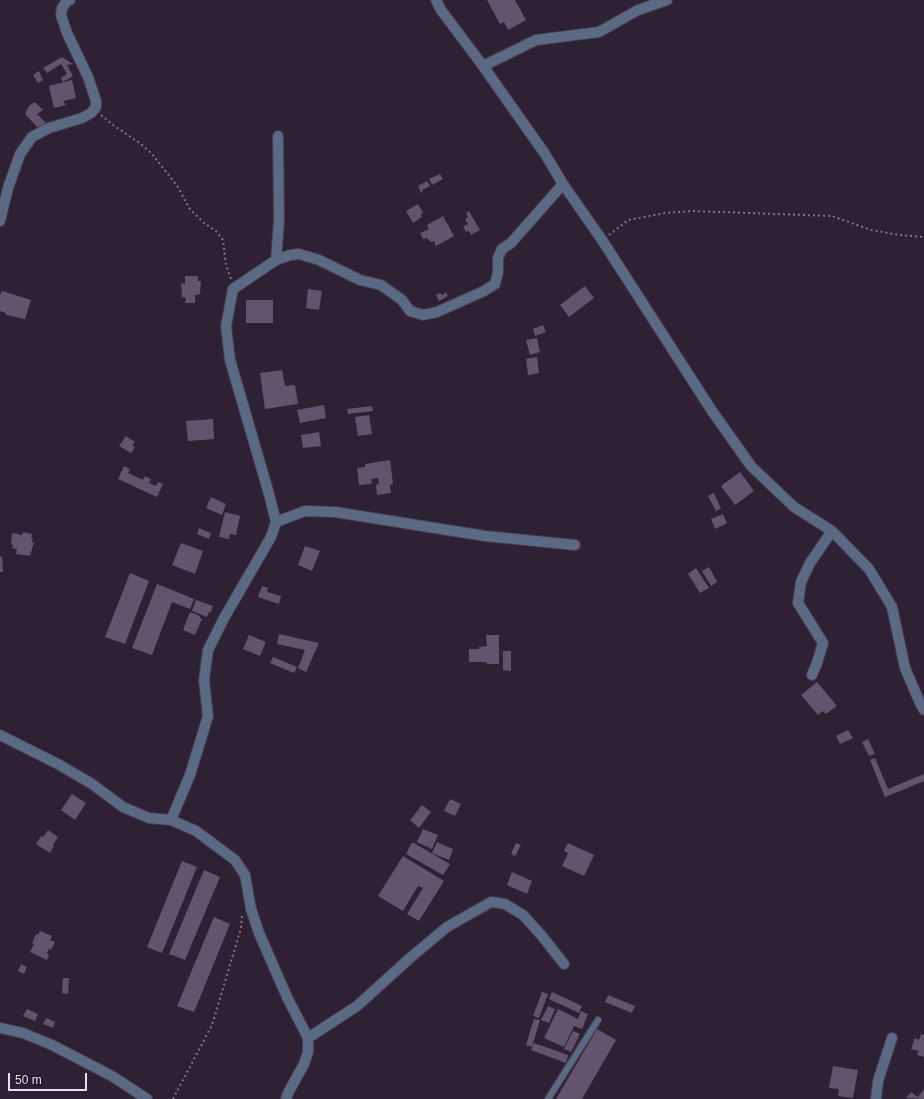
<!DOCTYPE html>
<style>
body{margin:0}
#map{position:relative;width:924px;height:1099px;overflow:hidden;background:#2e2134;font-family:Arial,sans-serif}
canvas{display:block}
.scale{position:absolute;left:8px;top:1073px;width:79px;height:18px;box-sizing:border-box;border:2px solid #e9e0ed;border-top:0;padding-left:5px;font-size:12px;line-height:14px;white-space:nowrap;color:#e9e0ed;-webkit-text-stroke:3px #24172a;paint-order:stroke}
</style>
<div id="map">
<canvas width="924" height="1099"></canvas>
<div class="scale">50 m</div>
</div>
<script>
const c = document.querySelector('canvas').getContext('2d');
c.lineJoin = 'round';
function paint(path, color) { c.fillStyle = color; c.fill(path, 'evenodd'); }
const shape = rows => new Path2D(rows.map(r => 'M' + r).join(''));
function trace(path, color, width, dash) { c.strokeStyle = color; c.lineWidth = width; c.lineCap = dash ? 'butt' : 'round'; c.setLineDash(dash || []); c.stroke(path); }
const building = shape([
 [487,0,515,0,526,20,508,30,504,22,500,24],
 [62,57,73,64,67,65,73,76,63,82,61,78,67,74,61,64,47,73,43,68],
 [39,71,43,80,38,83,33,75],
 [72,80,76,98,63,101,66,105,54,108,49,86],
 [35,102,43,110,37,114,46,123,40,130,25,114,29,106],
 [440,174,443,179,432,185,429,179],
 [427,181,430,186,422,190,423,192,421,193,418,186],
 [418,204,423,213,421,214,422,217,413,223,406,211],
 [469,211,480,230,471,235,469,231,466,232,463,226,468,224,465,219,468,217,466,213],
 [443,216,454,236,436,246,434,241,431,242,427,238,423,239,420,233,429,229,427,225],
 [185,276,198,276,198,281,201,281,200,294,195,295,195,303,185,303,186,298,182,297,181,283,185,284],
 [585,286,594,298,569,317,560,305],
 [308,289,322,291,319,310,306,308],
 [2,291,31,300,25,319,6,315,6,313,0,311,0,296],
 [446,292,448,296,439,301,436,295,440,293,442,295],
 [246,300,273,300,273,323,246,323],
 [543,325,546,332,535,336,533,329],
 [537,338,540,352,530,355,526,340],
 [537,357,539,373,528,375,526,359],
 [282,370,285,386,295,385,298,404,265,409,260,373],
 [324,405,326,418,300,423,297,410],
 [372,406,373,411,348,414,347,409],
 [369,415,372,434,358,436,355,417],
 [213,419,214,439,188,441,186,421],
 [319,432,321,446,303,448,301,435],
 [126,436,135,442,132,445,135,447,131,453,119,446],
 [390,460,393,484,390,485,391,493,377,495,376,485,379,484,378,478,371,479,372,484,359,485,357,468,365,467,365,464],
 [124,466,130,469,128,473,143,480,145,476,151,479,149,483,156,486,158,482,163,484,157,497,118,479],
 [740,472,754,491,735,505,721,486],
 [714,493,721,509,716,511,708,496],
 [211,497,226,504,222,515,206,508],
 [225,512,240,516,236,535,230,534,229,539,219,537],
 [723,514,727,523,715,529,711,519],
 [199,528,211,533,209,539,197,534],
 [23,532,32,534,31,538,33,538,32,542,34,542,30,556,16,554,17,549,12,548,13,545,11,544,12,533,22,535],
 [181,543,203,551,195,574,172,565],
 [305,546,320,551,312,571,298,565],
 [2,556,3,572,0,572,0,557],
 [709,567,717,582,711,586,702,571],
 [696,568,709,588,700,593,688,574],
 [130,573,149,581,125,644,105,637],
 [157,584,194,599,190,609,172,602,152,655,132,648],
 [262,586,268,588,267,592,281,596,279,604,258,597],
 [196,600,213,606,211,612,209,612,207,617,192,611],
 [190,612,200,616,200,618,202,619,195,635,183,630],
 [279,634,319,643,306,672,298,668,305,650,277,644],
 [249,635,266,642,260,656,243,649],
 [486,635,499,635,499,664,487,664,487,662,469,662,469,649,479,649,479,647,487,646],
 [503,651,511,651,511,671,503,670],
 [273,657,297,667,294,673,270,663],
 [817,682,837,706,826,714,823,711,818,715,801,695],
 [848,730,853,738,840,744,836,736],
 [868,739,875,754,869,756,862,742],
 [875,758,888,789,924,774,924,781,885,797,870,760],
 [72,794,86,803,75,820,61,810],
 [450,799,461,804,455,816,444,811],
 [422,805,431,812,419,828,410,820],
 [423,829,438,835,432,849,417,842],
 [48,830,58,837,53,845,54,846,50,853,36,844,41,836,43,837],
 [412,842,450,864,443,875,406,854],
 [437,842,453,849,449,860,432,853],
 [516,843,521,845,515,856,511,854],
 [568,843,594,855,584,876,562,866,568,853,564,851],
 [403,856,444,881,419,921,407,914,423,888,418,886,403,911,378,896],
 [182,861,197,867,162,953,147,947],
 [204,870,220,877,185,960,169,954],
 [512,872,532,881,527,894,507,885],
 [214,917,230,924,194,1012,177,1006],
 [40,931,52,936,50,940,55,942,51,950,49,949,47,953,49,955,47,960,30,952,34,944,32,943,36,934,38,935],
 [21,964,27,967,24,974,18,971],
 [63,978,69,978,68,994,62,993],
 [542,992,548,994,539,1018,533,1016],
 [552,992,582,1006,579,1013,549,999],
 [608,995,635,1006,632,1013,605,1002],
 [548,1006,555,1009,549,1023,541,1020],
 [27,1009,38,1014,35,1021,23,1016],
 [558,1009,578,1019,581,1011,588,1014,582,1029,574,1026,564,1047,544,1038],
 [46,1018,55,1022,53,1028,43,1024],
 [534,1019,540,1020,532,1047,526,1045],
 [597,1029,616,1040,582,1099,556,1099],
 [573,1031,580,1034,571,1052,564,1049],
 [921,1034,924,1035,924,1057,917,1055,919,1051,911,1049,915,1038,919,1040],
 [534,1043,568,1055,566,1063,531,1050],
 [833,1066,858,1070,853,1098,838,1096,839,1089,829,1088],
 [924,1089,924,1099,906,1098,911,1092,918,1097]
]);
const path = shape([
 [101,115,113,125,141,144,152,154,178,187,189,208,204,223,216,231,223,240,226,265,231,279],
 [609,235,628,220,665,213,692,211,832,216,871,230,900,235,924,237],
 [173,1099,212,1025,241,928,242,916]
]);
const lane = shape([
 [548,1099,598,1020]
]);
const street = shape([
 [436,0,441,10,483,66,545,154,563,184,602,240,712,411,751,466,794,507,832,531,869,569,892,607,905,668,920,703,924,710],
 [483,66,536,40,599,32,638,10,667,0],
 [0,221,8,188,20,154,32,137,49,128,82,118,91,113,96,107,96,101,88,77,67,33,61,15,62,8,67,1,70,0],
 [276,260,279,220,278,136],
 [276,522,305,511,335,512,485,536,575,545],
 [812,675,817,663,823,643,798,603,801,582,810,563,832,531],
 [0,735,58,764,92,784,123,807,149,818,171,820,196,831,235,860,245,875,251,909,259,933,287,997,308,1038,308,1052,304,1064,288,1093,286,1099],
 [171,820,190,775,208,716,204,680,208,650,224,618,271,537,276,522,269,494,230,360,226,326,233,289,276,260,290,255,299,254,319,260,360,280,381,285,402,300,410,311,423,315,437,312,484,291,495,284,498,272,498,258,502,249,511,243,563,184],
 [0,1028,23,1033,52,1045,112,1076,147,1099],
 [308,1038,357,1006,410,958,447,927,491,902,505,904,523,915,542,936,564,964],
 [876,1099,878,1081,892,1038]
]);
paint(building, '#64536c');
trace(lane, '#483c4e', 8);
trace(street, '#483c4e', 12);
trace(path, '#817686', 2, [2, 3]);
trace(lane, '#5a6a85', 6);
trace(street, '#5a6a85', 10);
</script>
